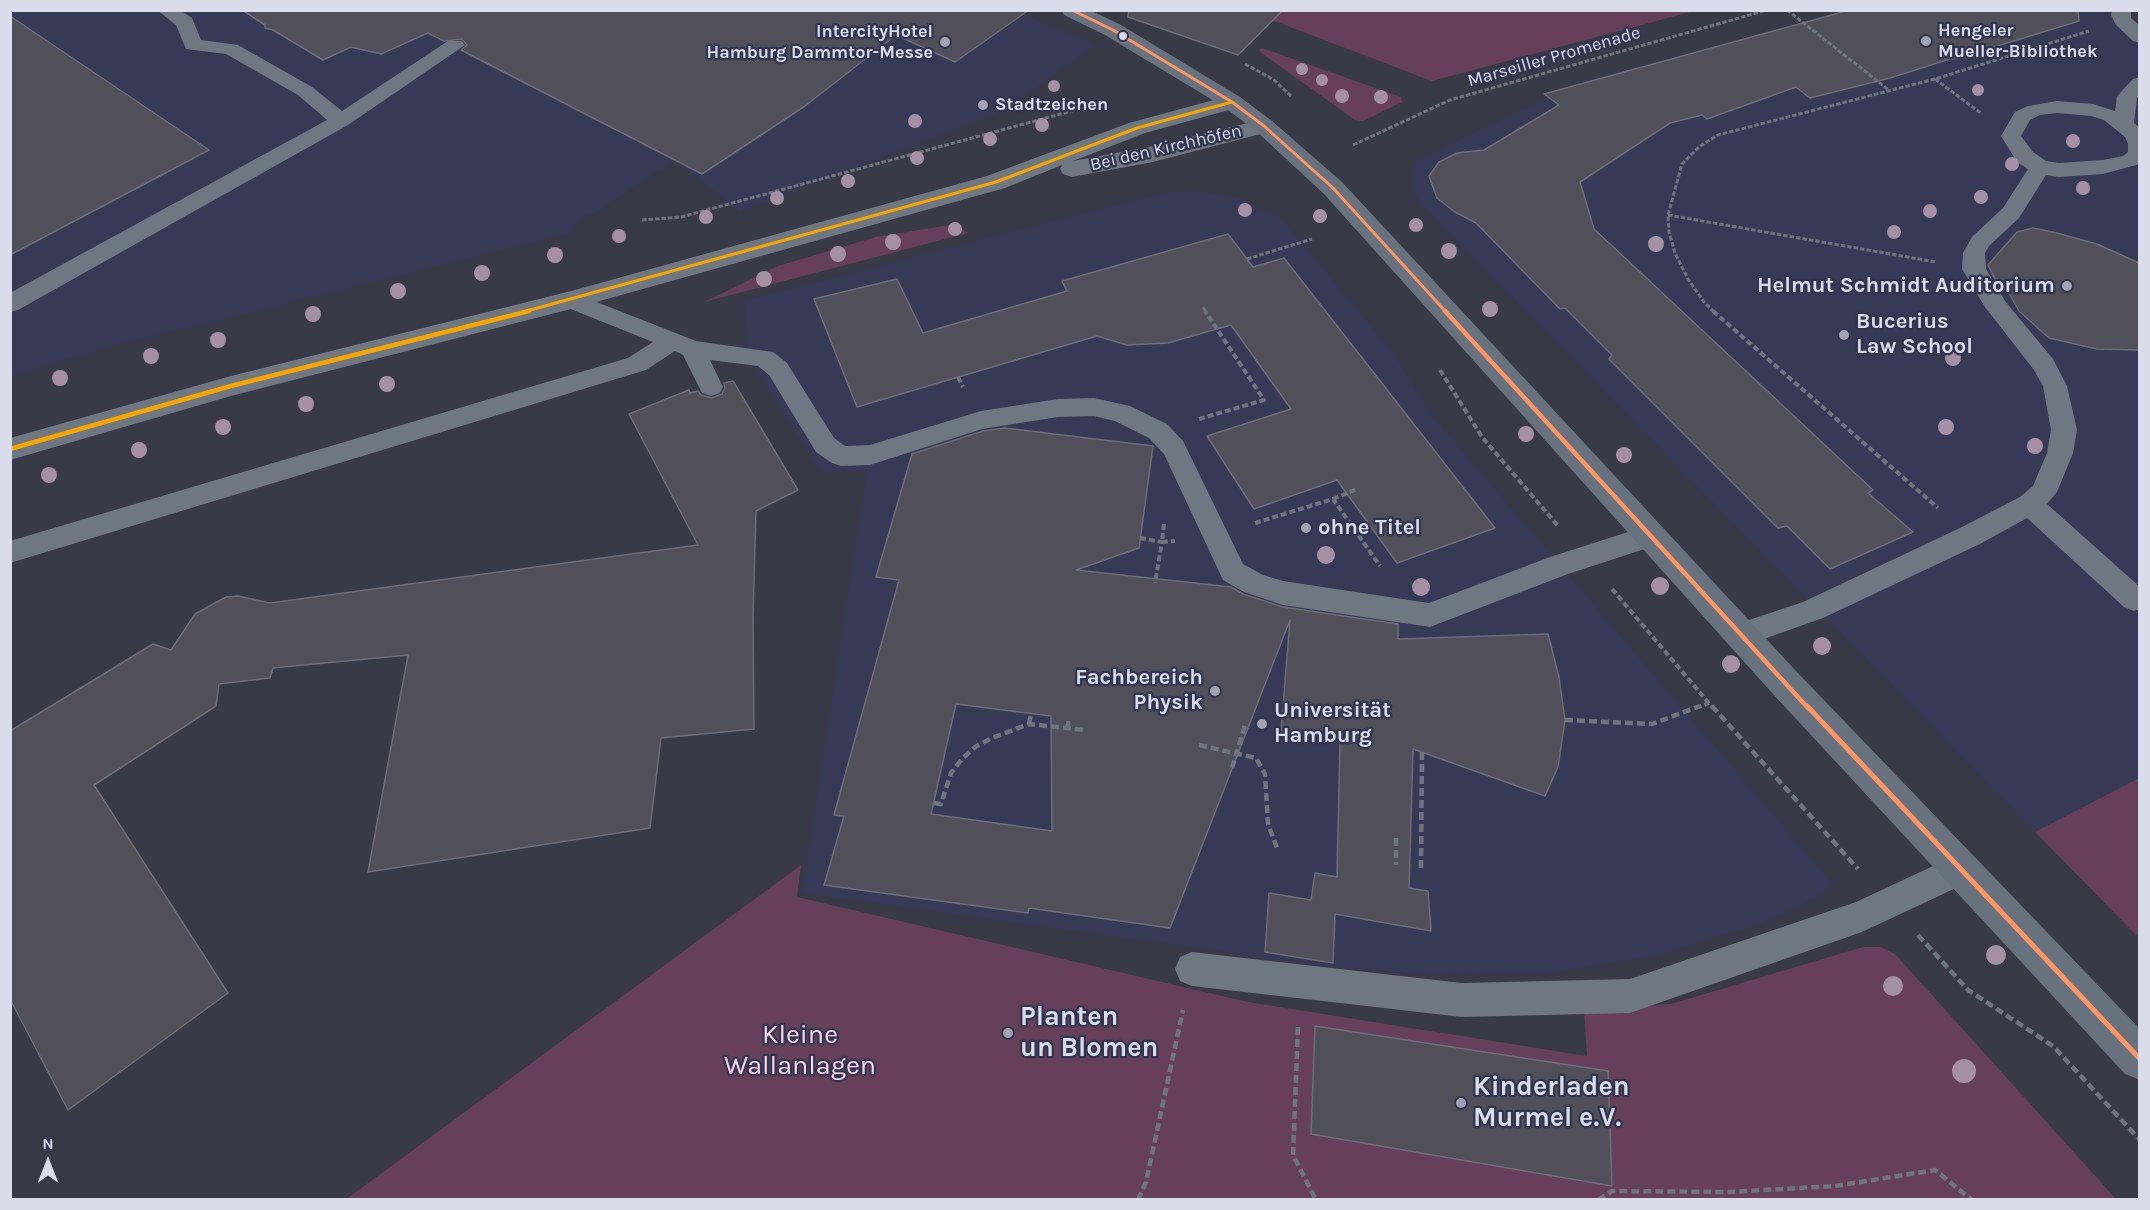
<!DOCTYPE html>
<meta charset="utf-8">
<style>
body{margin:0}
#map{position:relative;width:2150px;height:1210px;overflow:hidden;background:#383a48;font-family:Karla,sans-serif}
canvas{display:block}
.frame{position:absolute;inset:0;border:12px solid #d9dceb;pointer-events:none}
.north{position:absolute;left:18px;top:1132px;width:60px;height:60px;-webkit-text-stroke:4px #32354e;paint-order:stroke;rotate:0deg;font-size:16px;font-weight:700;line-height:24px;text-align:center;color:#d9dceb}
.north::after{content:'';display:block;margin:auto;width:21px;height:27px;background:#d9dceb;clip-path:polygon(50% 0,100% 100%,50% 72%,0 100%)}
</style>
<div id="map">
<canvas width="2150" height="1210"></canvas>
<div class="frame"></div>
<div class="north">N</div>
</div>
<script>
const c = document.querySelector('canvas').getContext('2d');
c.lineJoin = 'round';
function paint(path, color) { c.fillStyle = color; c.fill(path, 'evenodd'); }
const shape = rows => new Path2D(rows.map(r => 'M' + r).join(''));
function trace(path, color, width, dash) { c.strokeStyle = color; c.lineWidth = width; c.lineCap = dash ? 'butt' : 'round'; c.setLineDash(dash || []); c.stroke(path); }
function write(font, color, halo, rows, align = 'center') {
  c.font = font + ' Karla,sans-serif'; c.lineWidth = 4.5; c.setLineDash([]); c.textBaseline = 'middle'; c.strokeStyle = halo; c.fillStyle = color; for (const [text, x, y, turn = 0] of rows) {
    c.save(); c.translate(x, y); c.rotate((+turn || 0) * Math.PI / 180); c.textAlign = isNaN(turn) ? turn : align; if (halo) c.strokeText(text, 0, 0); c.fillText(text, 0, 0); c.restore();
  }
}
const built = shape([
 [1013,10,1096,45,1002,112,740,212,675,160,592,215,588,214,573,225,576,227,569,233,90,352,11,377,11,11],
 [1846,11,2099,11,2139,33,2139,778,2035,832,1421,204,1413,189,1412,172,1417,160,1578,83],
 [1193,191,1216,193,1240,199,1281,218,1392,351,1430,413,1832,883,1825,893,1761,924,1654,956,1549,973,1427,974,1342,968,802,893,867,470,821,473,747,355,744,300,1169,192]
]);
const green = shape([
 [1248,11,1694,11,1432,81],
 [1262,48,1401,97,1402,102,1363,121,1355,120,1260,52,1259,50],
 [956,224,968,233,704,302,778,266,876,237],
 [2139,778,2139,938,2035,832],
 [801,865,797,897,1248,1002,1587,1056,1584,1010,1671,1004,1863,947,1881,947,1895,954,2116,1199,345,1200]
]);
const building = shape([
 [242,10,1029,10,955,62,896,35,805,106,702,174,461,50,467,45,462,39,444,41,428,33,381,54,351,47,323,60,273,30,265,28,265,25,242,10],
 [1129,10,1283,10,1238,55,1128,17,1129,10],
 [1850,10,2078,10,2079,21,1994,47,1992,53,1981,57,1950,59,1890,78,1810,98,1796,87,1707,119,1702,115,1670,123,1580,182,1594,229,1873,490,1868,493,1913,532,1830,569,1787,526,1778,528,1609,359,1612,355,1565,308,1560,309,1476,223,1455,212,1437,198,1429,176,1439,162,1457,153,1484,150,1559,105,1544,94,1850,10],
 [10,16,209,150,10,255,10,16],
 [2033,228,2057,233,2097,244,2139,263,2139,350,2097,349,2049,338,2019,311,2008,291,2001,291,1988,265,2017,232,2033,228],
 [1228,234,1253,267,1284,258,1495,528,1397,563,1337,480,1254,509,1207,436,1291,409,1231,325,1168,343,1127,345,1097,336,857,407,814,299,897,279,923,333,1067,291,1062,281,1228,234],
 [733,381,798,490,756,511,753,616,754,729,661,738,650,828,368,872,408,655,273,668,270,678,219,684,216,706,94,785,228,993,68,1110,10,999,10,731,153,644,171,650,195,614,226,597,238,596,270,603,698,545,629,414,689,390,690,393,698,391,701,395,712,398,722,394,725,388,724,383,733,381],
 [1005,428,1153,446,1139,548,1076,570,1231,587,1243,594,1283,607,1398,624,1398,639,1548,634,1559,677,1565,720,1558,767,1545,796,1413,749,1409,888,1428,891,1431,931,1335,914,1333,963,1265,952,1269,893,1311,900,1315,873,1337,877,1340,742,1281,731,1290,620,1170,928,1029,908,1028,913,824,885,844,816,834,815,899,580,876,577,912,454,983,431,1005,428],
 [956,704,1051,716,1052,831,931,814,956,704],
 [1315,1026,1608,1071,1612,1186,1311,1134,1315,1026]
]);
const pathFar2 = shape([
 [1787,10,1890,91],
 [1245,64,1274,80,1292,97],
 [1935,79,1982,114],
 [1353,145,1450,100,1767,10],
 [1668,215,1936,262],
 [642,220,681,217,1079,109],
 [1247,259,1312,239],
 [1203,307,1206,312],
 [1714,312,1704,302,1688,279,1675,253,1669,232,1668,215,1682,164,1700,146,1718,135,1935,79,2089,31]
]);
const pathFar1 = shape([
 [1713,311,1938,508],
 [1440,370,1482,437,1558,526],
 [958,377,963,387],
 [1199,419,1264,400,1205,311],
 [1333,499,1357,489],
 [1255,523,1333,499,1380,566],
 [1164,524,1162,542,1175,541],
 [1140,538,1162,542,1155,583],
 [1612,589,1713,708],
 [1696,708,1709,703]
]);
const path = shape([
 [1712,706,1858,869],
 [1565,720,1652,724,1700,706],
 [1029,724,1031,714],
 [1067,729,1069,719],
 [1199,745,1256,758,1265,774,1268,824,1277,848],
 [1232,768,1245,725],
 [934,803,941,804,951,773,962,759,975,747,992,738,1029,724,1084,730],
 [1396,838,1396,865],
 [1421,868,1422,752],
 [1918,935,1968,990,2053,1046,2140,1140],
 [1298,1027,1293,1155,1316,1200],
 [1138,1200,1146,1182,1183,1010],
 [1598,1200,1612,1191,1729,1192,1835,1186,1935,1170,1972,1200]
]);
const lane = shape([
 [157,10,180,10,192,18,201,40,238,45,312,87,342,111,448,41,462,41,465,45,348,125,18,310,10,312,10,293,327,120,298,95,226,54,186,49,176,25,157,10],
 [2112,10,2131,10,2131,18,2140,26,2140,43,2133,41,2116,25,2111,15,2112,10],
 [2140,77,2140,95,2137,98,2134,123,2140,128,2140,164,2103,174,2059,177,2046,175,2019,218,1989,246,1985,253,1986,269,2005,301,2053,359,2067,386,2077,430,2073,453,2057,492,2047,504,2140,587,2140,609,2134,611,2124,607,2027,518,1980,544,1823,618,1741,647,1731,644,1727,635,1731,626,1803,602,1960,528,2020,497,2033,486,2047,453,2051,430,2043,386,2034,370,1985,307,1962,269,1963,253,1972,237,2003,208,2028,169,2017,162,2001,136,2015,112,2028,106,2057,101,2093,104,2115,111,2117,97,2120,93,2133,79,2140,77],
 [2057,113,2091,116,2104,120,2125,137,2128,144,2128,152,2123,156,2103,160,2059,163,2046,161,2033,152,2021,136,2030,120,2040,115,2057,113],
 [571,292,696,341,773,352,787,363,834,438,845,446,870,445,981,411,1058,399,1094,398,1130,406,1167,424,1183,441,1243,564,1263,575,1283,581,1429,603,1550,557,1650,525,1660,528,1664,536,1660,544,1568,574,1430,627,1283,605,1244,592,1223,580,1164,454,1149,438,1115,421,1094,416,1058,417,982,429,870,465,841,466,832,463,816,452,769,375,758,366,710,360,723,387,720,393,711,396,702,393,683,355,675,351,646,370,10,563,10,541,628,358,653,342,563,306,559,300,563,294,571,292],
 [1961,853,1973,858,1977,869,1973,880,1862,932,1630,1013,1462,1017,1192,986,1180,981,1175,969,1180,957,1192,952,1462,983,1630,979,1856,902,1961,853]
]);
const street = shape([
 [1232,95,1240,97,1244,102,1240,107,1145,133,1073,161,1153,146,1264,119,1272,121,1276,126,1272,131,1153,162,1072,177,1063,174,1060,169,1062,165,1005,188,571,309,231,396,10,460,10,438,231,376,571,291,987,176,1129,123,1232,95]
]);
const secondary = shape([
 [1061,10,1090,10,1121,25,1240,97,1272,121,1342,182,1797,672,2140,1029,2140,1080,2125,1074,1773,694,1324,194,1256,131,1224,107,1105,35,1064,15,1061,10]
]);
const bus1Far2 = shape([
 [1072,10,1113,30,1232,102,1264,126,1333,188,1446,312]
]);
const bus1Far1 = shape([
 [1445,311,1808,708]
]);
const bus1 = shape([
 [1807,706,2140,1059]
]);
const bus2Far1 = shape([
 [523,312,996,182,1137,128,1232,102]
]);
const bus2 = shape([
 [10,449,231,386,529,311]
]);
const trees = [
 [1302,69,6],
 [1322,80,6],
 [1054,86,6],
 [1978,90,6],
 [1342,96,7],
 [1381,97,7],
 [915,121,7],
 [1042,125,7],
 [990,139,7],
 [2073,141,7],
 [917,158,7],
 [2012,164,7],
 [848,181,7],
 [2083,188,7],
 [1981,197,7],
 [777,198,7],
 [1245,210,7],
 [1930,211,7],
 [1320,216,7],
 [706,217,7],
 [1416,225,7],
 [955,229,7],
 [1894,232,7],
 [619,236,7],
 [893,242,8],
 [1656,244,8],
 [1449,251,8],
 [838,254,8],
 [555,255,8],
 [482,273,8],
 [764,279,8],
 [398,291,8],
 [1490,309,8],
 [313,314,8],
 [218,340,8],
 [151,356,8],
 [1953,358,8],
 [60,378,8],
 [387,384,8],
 [306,404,8],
 [223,427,8],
 [1946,427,8],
 [1526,434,8],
 [2035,446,8],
 [139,450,8],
 [1624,455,8],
 [49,475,8],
 [1326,555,9],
 [1660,586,9],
 [1421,587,9],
 [1822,646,9],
 [1731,664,9],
 [1996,955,10],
 [1893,986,10],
 [1964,1071,12]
];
const markers = [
 [1123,36,5,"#d9dceb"],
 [1926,41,6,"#a1a3b2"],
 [945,42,6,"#a1a3b2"],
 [983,105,6,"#a1a3b2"],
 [2067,286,6,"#a1a3b2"],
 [1844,335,6,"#a1a3b2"],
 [1306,528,6,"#a1a3b2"],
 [1215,691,6,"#a1a3b2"],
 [1262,724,6,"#a1a3b2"],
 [1008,1033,6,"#a1a3b2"],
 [1461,1103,6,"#a1a3b2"]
];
const farPoinames = [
 ["Hengeler",1938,31],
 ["Mueller-Bibliothek",1938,52],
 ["IntercityHotel",933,32,"right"],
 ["Hamburg Dammtor-Messe",933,53,"right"],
 ["Stadtzeichen",995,105]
];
const farStreetnames = [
 ["Marseiller Promenade",1554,57,-16],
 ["Bei den Kirchhöfen",1166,148,-13]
];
const poiNames = [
 ["Helmut Schmidt Auditorium",2055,286,"right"],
 ["Bucerius",1856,322],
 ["Law School",1856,347],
 ["ohne Titel",1318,528],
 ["Fachbereich",1203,678,"right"],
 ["Physik",1203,703,"right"],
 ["Universität",1274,711],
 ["Hamburg",1274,736]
];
const nearPoinames = [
 ["Planten",1020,1017],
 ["un Blomen",1020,1048],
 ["Kinderladen",1473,1087],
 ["Murmel e.V.",1473,1118]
];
const nearParknames = [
 ["Kleine",800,1035],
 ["Wallanlagen",800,1066]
];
paint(built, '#373a57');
paint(green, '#663f5c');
paint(building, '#514f5a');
trace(building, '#6f6d79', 1.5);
trace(pathFar2, '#6e757e', 3, [4.5, 2]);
trace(pathFar1, '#6e757e', 4, [6, 3]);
trace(path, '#6e757e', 4.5, [8, 4]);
paint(lane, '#6e7782');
paint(street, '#6e7782');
paint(secondary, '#68717e');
trace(bus1Far2, '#fb9564', 3);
trace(bus1Far1, '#fb9564', 4.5);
trace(bus1, '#fb9564', 5);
trace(bus2Far1, '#f7a600', 3);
trace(bus2, '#f7a600', 4.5);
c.fillStyle = '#a58fa4';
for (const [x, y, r] of trees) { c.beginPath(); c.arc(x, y, r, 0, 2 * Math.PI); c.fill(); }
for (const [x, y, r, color] of markers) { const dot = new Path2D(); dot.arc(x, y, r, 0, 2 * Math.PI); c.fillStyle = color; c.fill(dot); trace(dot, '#32354e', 2); }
write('bold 18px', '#d9dceb', '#32354e', farPoinames, 'left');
write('18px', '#d9dceb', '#32354e', farStreetnames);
write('bold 22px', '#d9dceb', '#32354e', poiNames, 'left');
write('bold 27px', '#d9dceb', '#32354e', nearPoinames, 'left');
write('27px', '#fed4ef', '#32354e', nearParknames);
</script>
